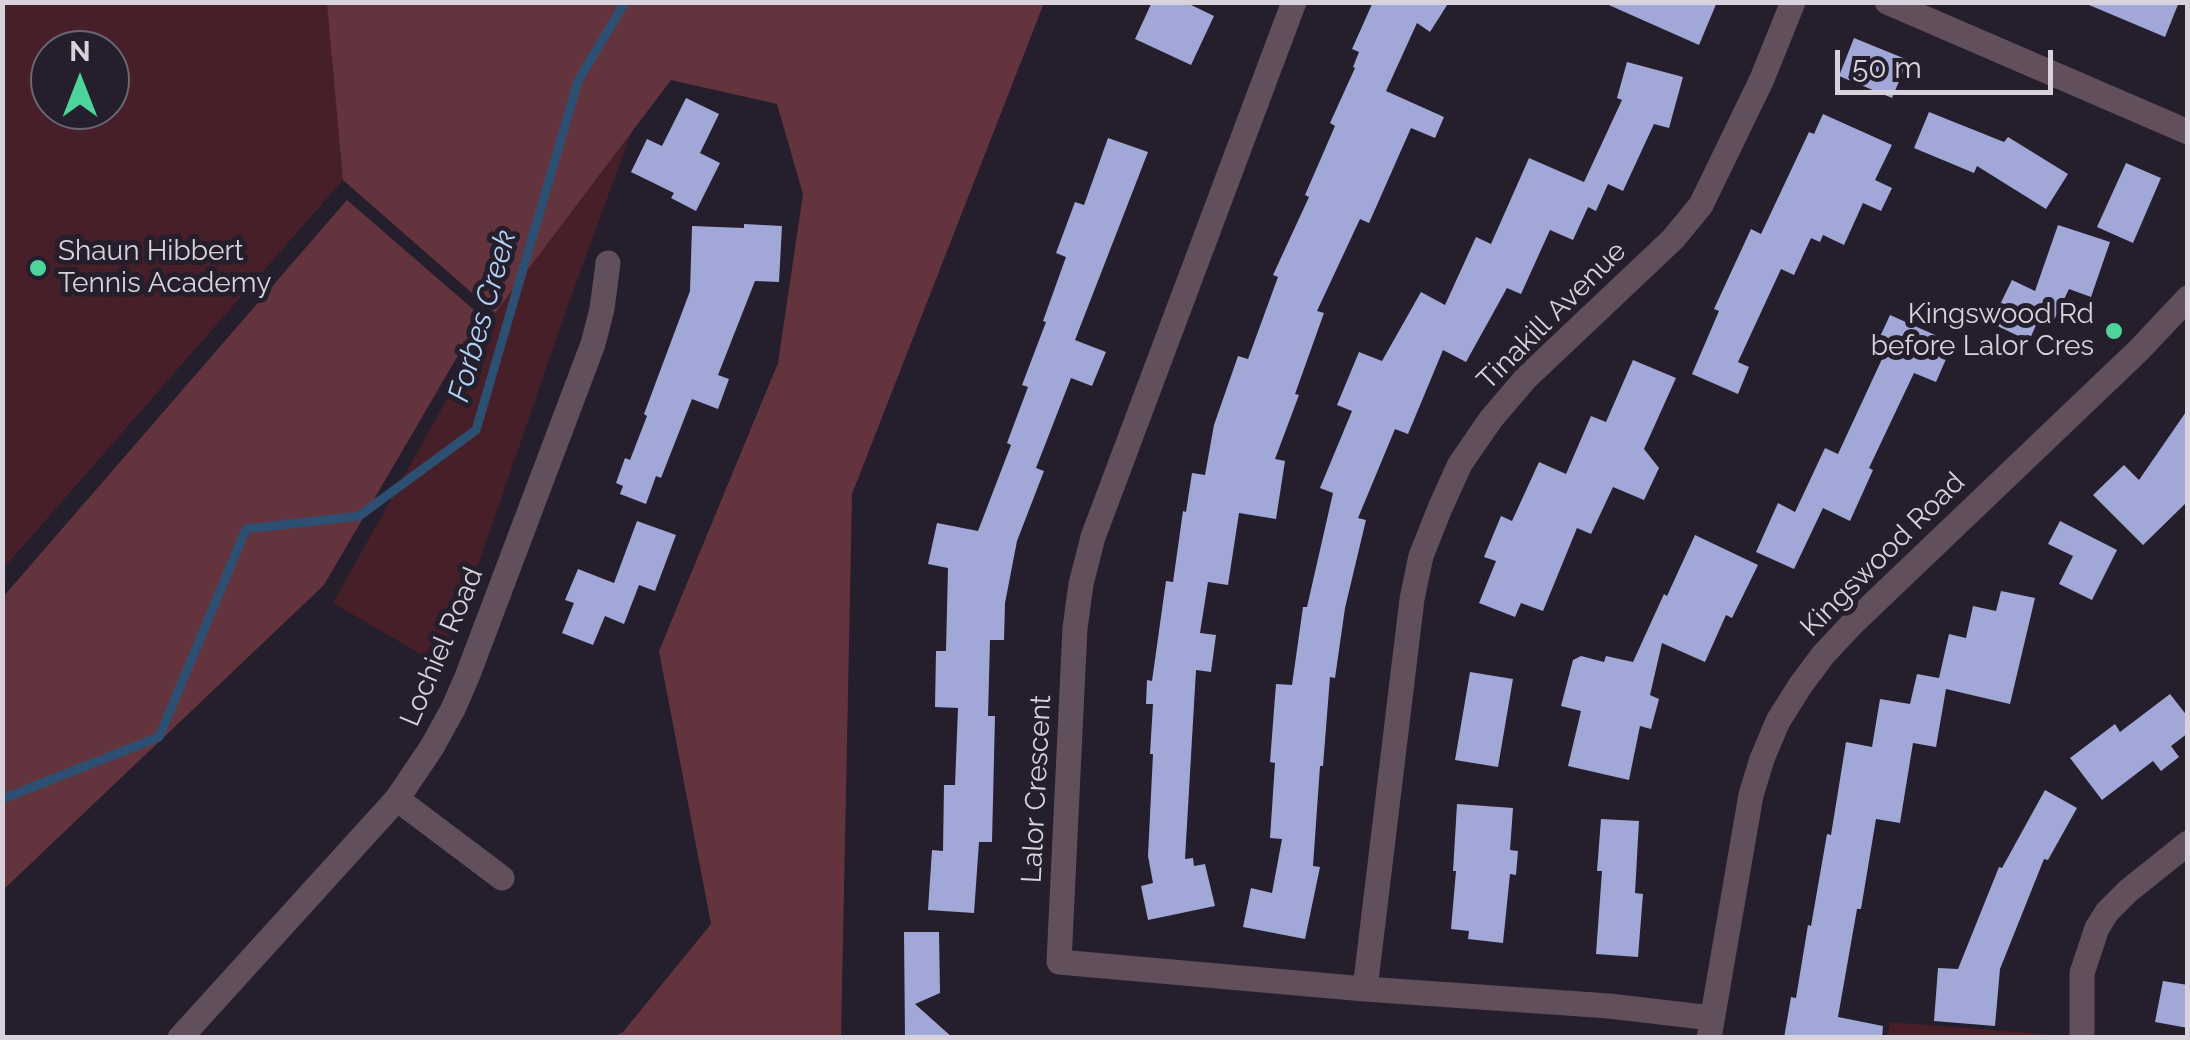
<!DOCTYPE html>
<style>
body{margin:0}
#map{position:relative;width:2190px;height:1040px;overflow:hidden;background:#251e2c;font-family:Raleway,sans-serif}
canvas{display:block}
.frame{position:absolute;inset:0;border:5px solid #d7d2db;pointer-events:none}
.north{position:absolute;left:30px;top:30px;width:100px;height:100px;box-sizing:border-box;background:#251e2c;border:2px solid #6c6672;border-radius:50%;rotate:0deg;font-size:28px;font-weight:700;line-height:40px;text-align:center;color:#d7d2db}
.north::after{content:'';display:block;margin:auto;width:35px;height:45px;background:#4ed39a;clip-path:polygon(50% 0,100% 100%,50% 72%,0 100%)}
.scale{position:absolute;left:1835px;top:50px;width:218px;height:45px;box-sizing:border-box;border:5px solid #d7d2db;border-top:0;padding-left:12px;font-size:30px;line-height:35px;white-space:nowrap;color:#d7d2db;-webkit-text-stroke:8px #251e2c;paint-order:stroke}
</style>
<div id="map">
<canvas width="2190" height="1040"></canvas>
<div class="frame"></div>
<div class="north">N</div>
<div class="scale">50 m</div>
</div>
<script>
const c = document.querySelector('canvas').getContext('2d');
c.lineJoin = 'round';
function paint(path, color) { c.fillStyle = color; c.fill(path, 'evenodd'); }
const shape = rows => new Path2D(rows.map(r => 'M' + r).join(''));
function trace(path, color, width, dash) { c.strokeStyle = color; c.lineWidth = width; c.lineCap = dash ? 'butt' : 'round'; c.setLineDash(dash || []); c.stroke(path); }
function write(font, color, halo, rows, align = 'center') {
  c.font = font + ' Raleway,sans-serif'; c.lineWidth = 10; c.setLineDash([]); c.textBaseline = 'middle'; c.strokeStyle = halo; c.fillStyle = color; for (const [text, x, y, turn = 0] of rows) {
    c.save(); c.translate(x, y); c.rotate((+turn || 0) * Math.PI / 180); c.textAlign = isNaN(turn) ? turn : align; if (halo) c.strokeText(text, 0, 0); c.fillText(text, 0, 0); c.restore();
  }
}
const green = shape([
 [3,3,679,3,568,305,443,667,333,603,495,313,343,180,3,569],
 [50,50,110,50,110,110,50,110],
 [1890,1022,2057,1035,2057,1037,1887,1037]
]);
const forest = shape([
 [327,3,1044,3,852,494,841,1037,614,1037,623,1032,711,924,659,651,778,363,803,194,777,104,671,80,495,313,343,180],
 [347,200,481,316,324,585,3,890,3,597]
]);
const stream = shape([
 [2,799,159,737,246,529,359,516,476,430,578,81,625,2]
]);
const building = shape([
 [1152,2,1185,2,1214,16,1191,65,1135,39],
 [1373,2,1449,2,1430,32,1417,23,1386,91,1444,117,1435,138,1411,128,1369,223,1360,219,1317,311,1324,313,1295,394,1299,395,1275,459,1285,461,1276,519,1239,513,1228,585,1208,582,1200,633,1216,635,1211,672,1196,670,1185,859,1193,858,1194,866,1205,864,1215,906,1148,920,1141,886,1153,883,1148,856,1153,754,1150,754,1153,704,1146,704,1147,680,1152,681,1166,581,1173,582,1183,511,1186,512,1192,473,1205,475,1214,425,1238,356,1248,359,1278,277,1273,275,1309,197,1305,195,1335,126,1330,123,1355,68,1353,67,1359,52,1352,49],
 [1602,2,1717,2,1699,45],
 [2082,2,2179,2,2165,37],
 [1854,38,1908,60,1892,98,1839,76],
 [1627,62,1683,77,1669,128,1654,124,1623,191,1608,184,1596,211,1588,207,1573,240,1550,230,1521,294,1507,288,1466,362,1443,350,1408,434,1395,429,1358,518,1366,520,1345,608,1335,678,1330,677,1323,766,1320,766,1313,866,1320,867,1305,939,1243,927,1251,888,1272,893,1282,839,1270,838,1275,763,1270,762,1276,684,1292,685,1303,607,1307,607,1333,493,1320,488,1352,411,1337,405,1359,352,1382,361,1421,292,1445,305,1476,237,1491,244,1529,158,1584,182,1622,100,1617,98],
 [686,98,719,114,700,153,720,163,696,211,671,198,674,193,631,172,647,139,662,146],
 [1929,112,2004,142,2008,137,2068,174,2046,209,1977,166,1974,173,1914,148],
 [1823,114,1892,145,1875,180,1892,188,1881,211,1863,203,1844,245,1823,235,1820,242,1811,238,1794,275,1781,269,1738,362,1749,367,1738,394,1692,374,1719,311,1714,309,1751,229,1761,234,1809,132,1814,134],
 [1108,138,1148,152,1075,340,1106,352,1092,386,1071,378,1036,468,1044,471,1017,541,1005,603,1004,640,990,640,988,716,995,716,992,842,979,842,974,913,928,910,932,850,943,851,944,785,955,785,958,708,935,707,936,651,946,651,948,568,928,564,937,523,978,531,1011,445,1007,443,1028,387,1022,385,1046,322,1043,321,1066,257,1056,253,1075,202,1084,205],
 [2126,163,2161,178,2133,243,2097,227],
 [744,224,782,226,779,282,755,281,718,375,729,379,718,409,692,399,661,478,656,476,646,504,620,494,623,486,616,483,625,458,630,460,647,416,644,414,690,291,692,226,744,228],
 [2058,225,2110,242,2091,297,2069,289,2053,322,2040,316,2029,341,1991,323,2012,280,2035,291],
 [1890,315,1953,343,1936,382,1914,373,1869,468,1873,470,1850,521,1823,508,1794,569,1756,552,1778,503,1795,512,1825,448,1838,454,1882,359,1872,354],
 [1633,360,1676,378,1644,449,1659,468,1644,500,1613,487,1591,534,1577,528,1543,611,1521,603,1515,617,1479,603,1496,561,1484,557,1501,516,1512,521,1539,462,1566,474,1591,416,1606,422],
 [2188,409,2188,501,2143,545,2093,495,2124,465,2139,480],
 [637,521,676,535,655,591,639,585,624,624,605,616,593,645,562,633,574,603,565,600,578,569,614,583],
 [2060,521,2117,550,2092,600,2059,584,2073,556,2048,544],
 [1695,535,1758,565,1732,618,1726,615,1705,662,1662,643,1650,695,1659,699,1651,729,1640,726,1629,780,1568,766,1581,711,1561,706,1573,660,1581,656,1604,662,1606,656,1633,662,1664,594,1667,596],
 [2001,591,2035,598,2010,704,1946,689,1936,747,1913,743,1900,823,1876,819,1861,909,1857,909,1838,1017,1883,1026,1882,1038,1784,1038,1791,997,1796,998,1808,925,1811,926,1827,834,1831,835,1846,742,1872,747,1880,699,1910,704,1917,674,1939,678,1949,634,1966,638,1973,606,1996,611],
 [1470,672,1513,679,1498,767,1455,760],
 [2170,694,2188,717,2188,733,2171,746,2179,757,2161,771,2153,761,2102,800,2070,758,2115,724,2120,732],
 [2045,790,2077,808,2048,860,2044,859,2000,969,1995,1026,1934,1021,1938,968,1958,969,1999,867,2002,868],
 [1457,804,1513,808,1510,850,1518,851,1516,875,1510,874,1503,943,1468,939,1469,931,1451,929,1456,871,1453,871],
 [1601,819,1639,821,1635,893,1643,894,1638,957,1596,954,1602,871,1597,871],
 [904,932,939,932,940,993,915,1004,953,1038,905,1038],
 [2163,981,2188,985,2188,1028,2155,1022]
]);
const minor = shape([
 [1294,2,1093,537,1081,584,1075,628,1059,962,1365,989,1609,1006,1712,1018],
 [1887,2,2188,132],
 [397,799,502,878],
 [1365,989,1412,599,1421,556,1440,508,1460,464,1491,419,1526,378,1673,239,1701,205,1762,79,1793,2],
 [180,1038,397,799,432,747,453,709,467,677,593,344,602,309,608,263],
 [2082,1038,2082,973,2097,928,2107,912,2128,891,2188,843]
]);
const tertiary = shape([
 [1709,1038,1751,795,1762,759,1778,721,1800,686,1823,655,1852,624,2139,350,2188,298]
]);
const markers = [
 [38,268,10,"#4ed39a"],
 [2114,331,10,"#4ed39a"]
];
const poiNames = [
 ["Shaun Hibbert",58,252],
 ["Tennis Academy",58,284],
 ["Kingswood Rd",2094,315,"right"],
 ["before Lalor Cres",2094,347,"right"]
];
const streetNames = [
 ["Tinakill Avenue",1552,316,-45],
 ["Kingswood Road",1883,555,-45],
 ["Lochiel Road",442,647,-67],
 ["Lalor Crescent",1037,789,-87]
];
const waterNames = [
 ["Forbes Creek",483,316,-74]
];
paint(green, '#461f28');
paint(forest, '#64343e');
trace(stream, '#2d4f71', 9);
paint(building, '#a1a8d8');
trace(minor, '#614f5b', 25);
trace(tertiary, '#614f5b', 25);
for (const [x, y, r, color] of markers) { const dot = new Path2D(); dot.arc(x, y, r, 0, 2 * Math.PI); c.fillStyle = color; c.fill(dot); trace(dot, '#251e2c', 4); }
write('28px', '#d7d2db', '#251e2c', poiNames, 'left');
write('28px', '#d7d2db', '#251e2c', streetNames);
write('italic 30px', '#b3d4f6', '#251e2c', waterNames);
</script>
